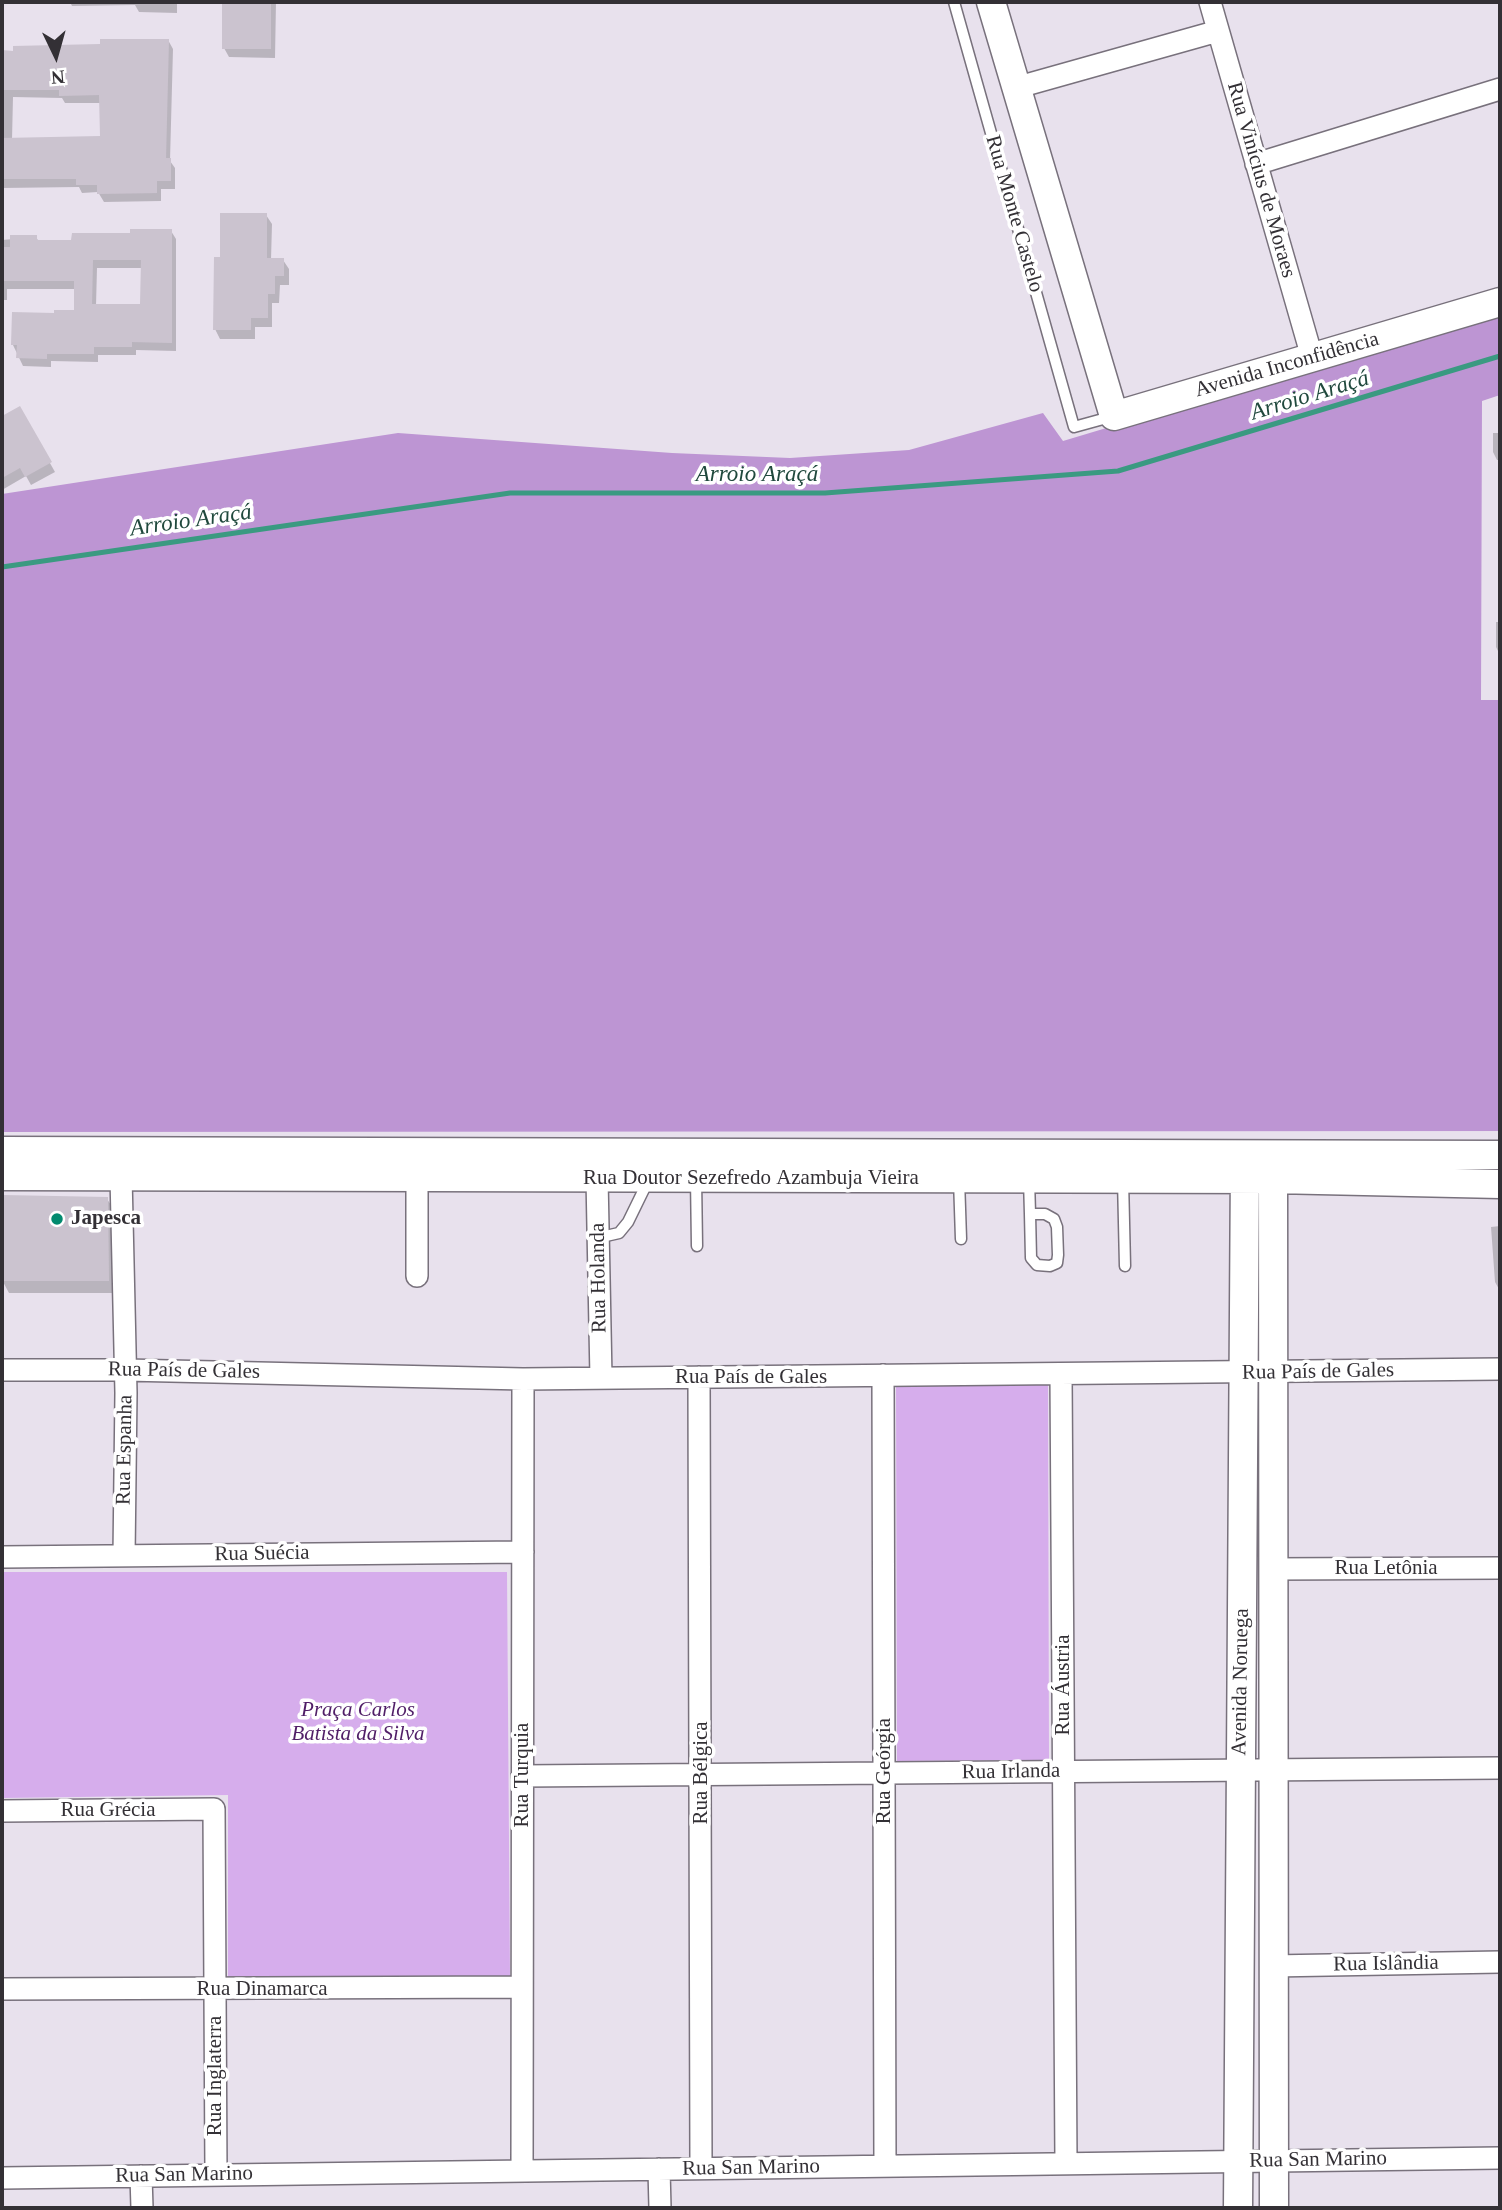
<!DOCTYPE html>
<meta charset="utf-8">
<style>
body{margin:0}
#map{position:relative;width:1502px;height:2210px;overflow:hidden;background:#e8e1ed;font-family:Georgia,serif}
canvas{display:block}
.frame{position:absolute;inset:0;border:4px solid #333035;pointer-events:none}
.north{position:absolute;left:21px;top:21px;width:70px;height:70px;-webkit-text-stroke:5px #fff;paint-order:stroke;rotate:175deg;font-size:19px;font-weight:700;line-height:28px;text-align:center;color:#333035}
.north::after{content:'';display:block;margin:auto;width:24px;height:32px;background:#333035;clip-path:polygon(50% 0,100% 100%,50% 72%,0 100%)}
</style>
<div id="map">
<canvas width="1502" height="2210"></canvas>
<div class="frame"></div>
<div class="north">N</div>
</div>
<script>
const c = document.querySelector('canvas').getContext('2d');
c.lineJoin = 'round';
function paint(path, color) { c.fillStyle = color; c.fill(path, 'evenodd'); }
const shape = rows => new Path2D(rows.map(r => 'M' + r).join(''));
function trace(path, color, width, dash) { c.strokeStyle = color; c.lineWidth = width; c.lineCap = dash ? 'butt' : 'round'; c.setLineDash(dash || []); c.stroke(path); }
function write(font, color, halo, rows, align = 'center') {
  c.font = font + ' Georgia,serif'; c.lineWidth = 7; c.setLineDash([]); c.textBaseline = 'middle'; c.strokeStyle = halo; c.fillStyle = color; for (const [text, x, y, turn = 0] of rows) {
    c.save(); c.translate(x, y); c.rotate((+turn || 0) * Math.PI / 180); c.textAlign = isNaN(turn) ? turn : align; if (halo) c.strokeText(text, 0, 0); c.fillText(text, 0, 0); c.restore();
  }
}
const green = shape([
 [1048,1384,1049,1760,897,1761,896,1385],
 [2,1572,507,1572,510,1977,228,1977,228,1795,2,1798]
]);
const forest = shape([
 [1500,310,1500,395,1482,401,1481,700,1500,700,1500,1131,2,1132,2,494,398,433,672,453,790,458,909,450,1043,413,1063,441]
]);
const shadow = shape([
 [22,2,66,2,22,3],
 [70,2,177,2,177,13,139,12,135,5,72,6],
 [222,2,276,2,275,58,229,57,224,48,224,5],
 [168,40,173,49,170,161,175,168,175,189,161,189,161,201,104,202,98,192,82,193,79,187,2,188,2,52],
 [13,97,62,98,65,103,101,103,102,138,12,140],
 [266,215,272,224,271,260,283,260,289,269,289,285,280,285,279,303,272,303,272,327,255,327,255,339,220,339,215,329,222,259],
 [171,231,176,239,176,351,136,350,136,355,98,355,98,362,51,361,51,367,23,366,13,345,56,315,76,311,76,289,7,289,7,300,2,300,2,240,36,237,39,242,73,242],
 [97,268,142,268,142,306,96,306],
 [19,408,55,472,31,485,26,476,2,490,2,418],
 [1493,433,1500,433,1500,460,1497,460,1493,452],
 [1496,622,1500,622,1500,655,1496,647],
 [107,1199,115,1211,115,1293,9,1293,2,1280],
 [1500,1226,1500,1291,1495,1282,1491,1227]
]);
const stream = shape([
 [2,567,510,493,825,493,1118,471,1500,356]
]);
const building = shape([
 [222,2,271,2,271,49,222,49],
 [100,39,169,39,166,158,171,158,171,181,157,181,157,193,97,194,97,185,76,185,76,179,2,179,2,138,100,136,99,95,59,96,59,90,2,90,2,50,13,51,13,46,100,44],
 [220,213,267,213,267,258,284,258,284,276,275,276,275,294,268,294,268,318,251,318,251,330,213,330,214,257,220,257],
 [130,229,172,229,172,343,132,342,132,347,94,347,94,354,47,354,47,359,16,358,17,345,11,345,12,312,54,313,54,310,74,310,74,281,2,281,2,247,10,247,10,235,37,235,37,240,71,240,72,233,130,233],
 [93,260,141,260,140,304,92,304],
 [20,406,52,462,25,477,20,468,2,478,2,416],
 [3,1195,108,1197,109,1281,2,1281]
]);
const lane = shape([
 [954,2,1074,427,1114,416],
 [696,1178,697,1246],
 [959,1179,961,1239],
 [1029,1179,1030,1214,1031,1258,1037,1265,1050,1266,1057,1263,1058,1255,1057,1227,1054,1219,1045,1214,1030,1214],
 [1123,1179,1125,1266],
 [597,1238,619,1233,628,1222,649,1179]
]);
const street = shape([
 [1210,2,1312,357],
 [1015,88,1218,31],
 [1256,164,1500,89],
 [121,1176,126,1393,124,1556],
 [597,1178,601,1378],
 [417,1276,417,1177],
 [2,1370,126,1370,523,1379,1500,1369],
 [1061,1374,1066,2163],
 [883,1375,885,2166],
 [699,1377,701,2168],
 [2,1557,523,1552],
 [1272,1569,1500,1568],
 [522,1776,1500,1768],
 [2,1811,214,1809,216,2175],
 [1272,1966,1500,1962],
 [2,1989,522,1987],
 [659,2169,660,2208],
 [522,2171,523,1379],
 [141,2176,142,2208],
 [2,2178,1500,2158]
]);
const secondary = shape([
 [991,2,1114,416,1500,302],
 [2,1151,1500,1155],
 [1273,1161,1274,2208],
 [2,1176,1273,1179,1500,1184],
 [1238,2208,1245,1161]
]);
const markers = [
 [57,1219,7,"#028a6f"]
];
const streetNames = [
 ["Rua Vinícius de Moraes",1261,180,74],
 ["Rua Monte Castelo",1014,214,74],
 ["Avenida Inconfidência",1287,365,-16],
 ["Rua Doutor Sezefredo Azambuja Vieira",751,1178],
 ["Rua Holanda",599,1278,-91],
 ["Rua País de Gales",184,1371,1],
 ["Rua País de Gales",1318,1372,-1],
 ["Rua País de Gales",751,1377],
 ["Rua Espanha",125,1450,-89],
 ["Rua Suécia",262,1554,-1],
 ["Rua Letônia",1386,1568],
 ["Avenida Noruega",1241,1682,-89],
 ["Rua Áustria",1063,1685,-90],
 ["Rua Geórgia",884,1771,-90],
 ["Rua Irlanda",1011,1772,-1],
 ["Rua Bélgica",701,1773,-90],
 ["Rua Turquia",522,1775,-90],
 ["Rua Grécia",108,1810],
 ["Rua Islândia",1386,1964,-1],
 ["Rua Dinamarca",262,1989],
 ["Rua Inglaterra",215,2076,-90],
 ["Rua San Marino",1318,2160,-1],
 ["Rua San Marino",751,2168,-1],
 ["Rua San Marino",184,2175,-1]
];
const poiNames = [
 ["Japesca",71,1219]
];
const parkNames = [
 ["Praça Carlos",358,1710],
 ["Batista da Silva",358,1734]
];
const waterNames = [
 ["Arroio Araçá",1310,396,-17],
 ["Arroio Araçá",757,475],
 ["Arroio Araçá",191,521,-8]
];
paint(green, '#d6adec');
paint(forest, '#bd95d3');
paint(shadow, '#0003');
trace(stream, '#3a9a81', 5);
paint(building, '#cbc3cf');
trace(lane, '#78717c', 13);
trace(street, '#78717c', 24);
trace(secondary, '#78717c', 31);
trace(lane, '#fff', 10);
trace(street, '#fff', 21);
trace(secondary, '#fff', 28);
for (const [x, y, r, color] of markers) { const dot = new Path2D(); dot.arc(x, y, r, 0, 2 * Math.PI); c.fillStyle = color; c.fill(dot); trace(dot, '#fff', 2.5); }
write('21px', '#333035', '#fff', streetNames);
write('bold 21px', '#333035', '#fff', poiNames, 'left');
write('italic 21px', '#501e67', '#fff', parkNames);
write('italic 23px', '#20493d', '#fff', waterNames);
</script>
